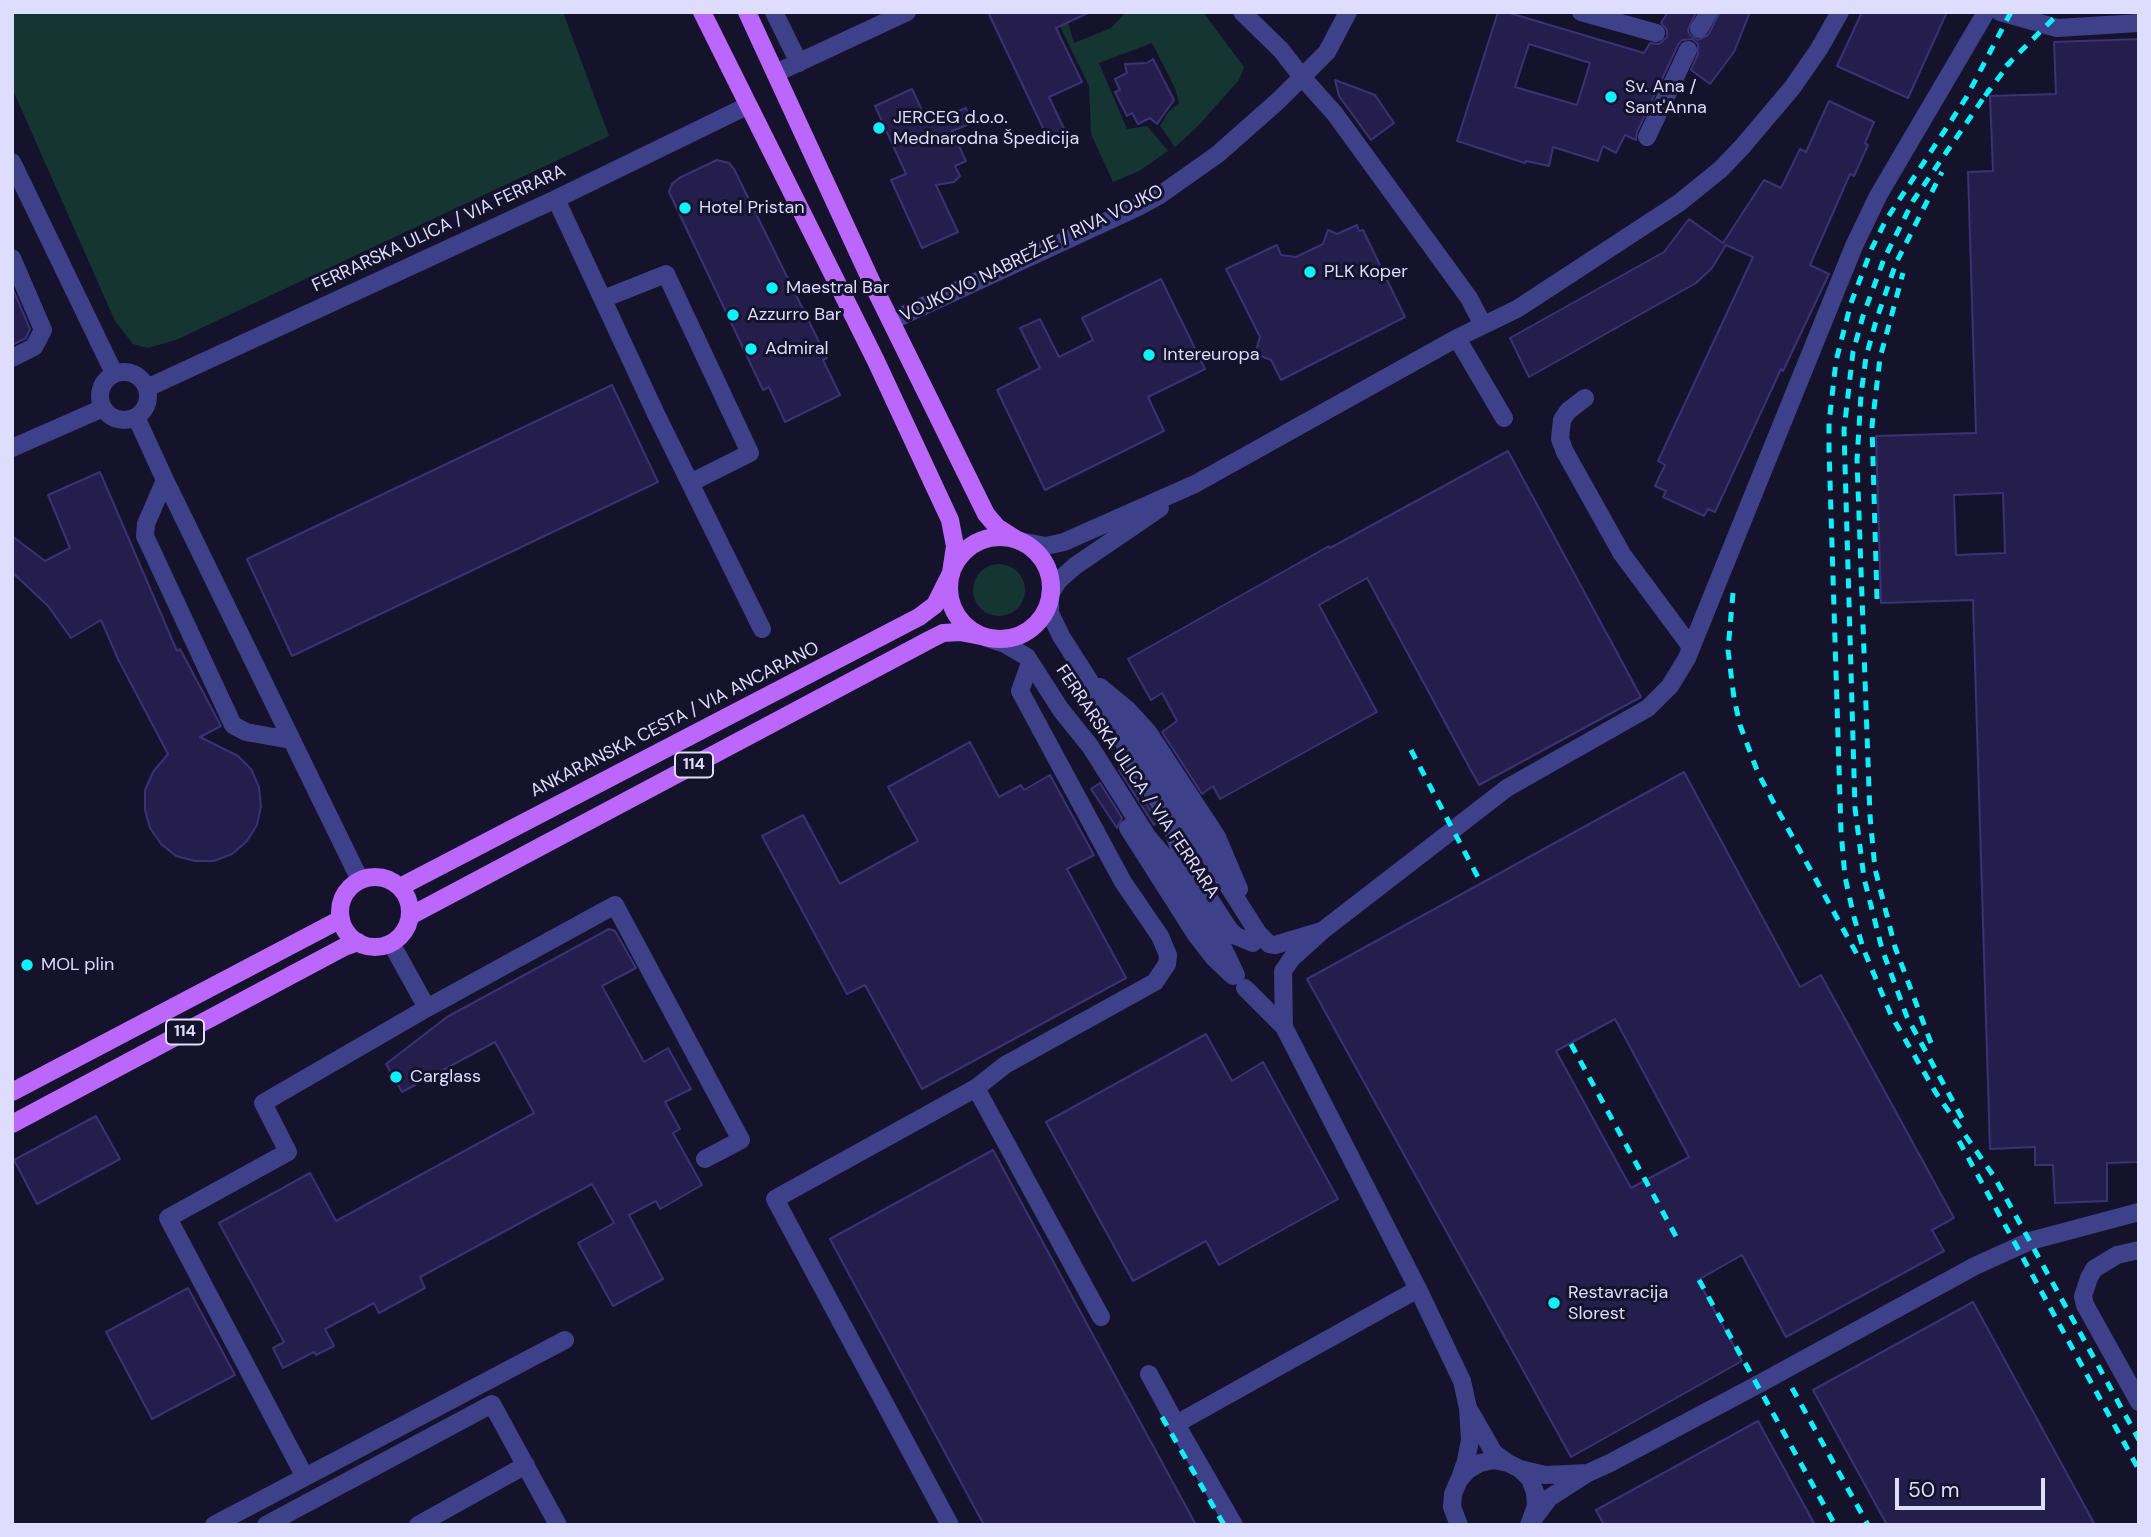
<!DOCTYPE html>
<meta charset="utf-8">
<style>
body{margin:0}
#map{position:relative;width:2151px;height:1537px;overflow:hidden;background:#15122c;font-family:"DM Sans",sans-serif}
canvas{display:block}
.frame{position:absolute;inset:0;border:14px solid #dfddfe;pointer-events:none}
.scale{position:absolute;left:1895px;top:1478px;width:150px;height:32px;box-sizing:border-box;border:4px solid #dfddfe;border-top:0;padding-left:9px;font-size:21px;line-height:24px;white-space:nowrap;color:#dfddfe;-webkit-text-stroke:5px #15122c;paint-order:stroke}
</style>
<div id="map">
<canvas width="2151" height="1537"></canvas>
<div class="frame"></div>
<div class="scale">50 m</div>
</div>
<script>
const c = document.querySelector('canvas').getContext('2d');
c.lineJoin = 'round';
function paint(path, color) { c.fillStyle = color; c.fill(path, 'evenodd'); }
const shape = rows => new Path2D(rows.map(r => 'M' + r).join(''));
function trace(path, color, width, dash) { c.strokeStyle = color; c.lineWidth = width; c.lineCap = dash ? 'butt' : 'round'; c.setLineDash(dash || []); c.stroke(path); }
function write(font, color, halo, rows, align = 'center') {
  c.font = font + ' "DM Sans",sans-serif'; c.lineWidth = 6; c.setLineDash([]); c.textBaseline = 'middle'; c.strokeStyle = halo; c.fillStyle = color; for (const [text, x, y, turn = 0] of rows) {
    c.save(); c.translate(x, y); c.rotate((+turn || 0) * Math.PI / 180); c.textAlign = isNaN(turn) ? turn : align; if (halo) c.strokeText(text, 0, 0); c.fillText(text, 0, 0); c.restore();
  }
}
const green = shape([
 [12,12,563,12,609,136,176,340,148,348,133,344,115,321,12,88],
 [1053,12,1065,12,1074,43,1111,28,1126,12,1203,12,1244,67,1239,80,1198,126,1175,147,1160,126,1169,111,1179,103,1175,88,1152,43,1099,63,1127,129,1147,126,1168,151,1139,171,1113,182,1091,134,1089,86],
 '973 590a26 26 0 1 1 52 0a26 26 0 1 1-52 0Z'
]);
const building = shape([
 [988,12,1090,12,1056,28,1082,82,1049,97,1067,135,1050,143,988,12],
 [1498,12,1506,12,1644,53,1650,43,1659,44,1667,37,1667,30,1661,23,1668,12,1696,12,1688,30,1690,35,1698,40,1708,35,1720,12,1750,12,1734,52,1710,84,1691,70,1698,54,1698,44,1692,39,1682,40,1678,45,1637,132,1636,140,1625,135,1616,153,1603,146,1598,161,1553,147,1549,166,1526,161,1525,163,1457,141,1498,12],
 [1529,44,1590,63,1577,105,1515,87,1529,44],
 [1862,12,1947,12,1908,98,1837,66,1862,12],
 [2139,39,2139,1162,2107,1163,2107,1201,2055,1203,2053,1165,2035,1165,2035,1147,1990,1149,1973,600,1881,603,1876,436,1976,433,1968,172,1993,171,1990,96,2056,94,2054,42,2139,39],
 [2003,493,2005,553,1956,555,1954,495,2003,493],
 [1153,59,1174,100,1157,124,1150,118,1138,124,1132,113,1127,116,1115,92,1120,90,1115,79,1127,73,1125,64,1147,63,1153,59],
 [1335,80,1375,95,1394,123,1371,140,1339,96,1335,80],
 [912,89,928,123,966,108,972,123,952,131,966,161,955,166,960,176,954,182,936,185,958,232,922,248,891,180,906,174,875,106,912,89],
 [1829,101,1874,122,1865,143,1868,145,1854,176,1850,174,1810,265,1829,274,1783,371,1781,369,1715,512,1708,509,1704,516,1663,497,1666,491,1655,486,1665,465,1658,461,1753,257,1726,245,1712,268,1696,283,1529,377,1510,338,1664,252,1689,219,1723,243,1764,180,1781,188,1800,149,1806,152,1829,101],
 [717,160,729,163,734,169,827,358,823,360,840,395,785,422,769,387,763,390,669,192,672,184,679,178,717,160],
 [1357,225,1359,231,1363,230,1405,317,1281,380,1271,360,1255,354,1260,337,1226,269,1277,245,1281,255,1296,257,1323,244,1328,230,1337,234,1357,225],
 [1161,279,1205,369,1148,397,1164,431,1045,490,997,390,1040,368,1020,328,1040,319,1059,357,1093,340,1082,318,1161,279],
 [12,287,30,329,26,338,12,345,12,287],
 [612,385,658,482,292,656,247,559,612,385],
 [1508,451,1641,697,1479,785,1367,578,1319,605,1377,712,1220,799,1213,786,1202,794,1162,732,1177,721,1162,693,1151,700,1128,659,1329,546,1330,548,1508,451],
 [100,472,177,651,180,649,221,726,200,737,238,756,251,769,259,787,261,806,257,825,247,841,232,854,214,861,195,861,176,856,161,844,150,828,145,810,145,790,153,772,168,754,118,659,101,620,71,638,48,606,12,572,12,536,45,561,70,548,48,495,100,472],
 [970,742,999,797,1021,785,1024,790,1050,775,1094,855,1067,869,1126,978,922,1089,865,985,847,994,762,836,803,815,840,884,918,841,888,787,970,742],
 [1123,768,1158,822,1154,825,1119,770,1123,768],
 [1684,772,1800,987,1821,975,1954,1218,1932,1230,1944,1251,1786,1337,1742,1255,1698,1280,1742,1361,1571,1457,1307,979,1684,772],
 [1615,1019,1689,1157,1631,1188,1556,1051,1615,1019],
 [1100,783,1122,818,1117,828,1091,789,1100,783],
 [609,929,615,931,636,968,602,986,644,1062,668,1048,691,1089,665,1102,680,1129,673,1133,702,1185,660,1209,656,1201,629,1215,663,1279,613,1306,578,1243,614,1223,592,1184,420,1277,425,1288,379,1313,374,1303,325,1329,334,1346,316,1355,314,1352,283,1368,273,1348,284,1342,219,1223,310,1173,336,1221,534,1113,495,1042,402,1092,386,1064,447,1017,609,929],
 [1206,1034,1232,1081,1263,1062,1338,1199,1219,1265,1206,1241,1133,1281,1046,1122,1206,1034],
 [96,1116,120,1159,37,1204,14,1160,96,1116],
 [993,1150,1107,1361,1196,1525,984,1525,830,1239,993,1150],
 [188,1288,235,1375,152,1419,106,1332,188,1288],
 [1973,1302,2095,1525,1887,1525,1813,1390,1973,1302],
 [1758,1421,1815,1525,1604,1525,1596,1510,1758,1421]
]);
const minor = shape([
 [774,12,799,63],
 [1242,12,1281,50,1302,77,1335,114,1469,298,1483,325],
 [1581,12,1656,33],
 [2000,12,2057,28,2139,23],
 [1699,29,1709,12],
 [776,73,907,12],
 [1647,137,1688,50],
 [12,162,114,373],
 [556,199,656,414,762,629],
 [12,258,43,330,34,347,12,358],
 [603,299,666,274,750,453,690,483],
 [891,321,1138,207,1160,195,1218,154,1279,100,1327,52,1348,12],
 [1457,338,1504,418],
 '100 396a24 24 0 1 1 48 0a24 24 0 1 1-48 0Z',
 [147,388,556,199,747,106],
 [1585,398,1568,411,1562,420,1560,439,1565,452,1622,554,1691,647],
 [136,417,165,480,360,880],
 [12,448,103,408],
 [165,480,146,524,145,536,233,725,246,732,291,740],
 [1160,508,1075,566,1058,581,1050,595,1050,613,1061,636,1117,724,1142,750,1258,933,1269,944,1275,945,1322,931,1292,958,1283,971,1284,1027,1245,988],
 [1019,541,1046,546,1064,542,1195,484,1457,338,1517,309,1679,203,1721,169,1742,147,1792,88,1819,49,1840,12],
 [981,636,1005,644,1027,657,1061,710,1090,746,1147,836,1172,866,1218,937,1236,975],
 [1030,663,1020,691,1123,882,1160,936,1168,955,1167,964,1155,982,1005,1065,976,1088,1101,1317],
 [1100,687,1128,710,1148,732,1217,837,1239,889],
 [1120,732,1128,754,1168,817,1183,859,1229,929,1236,936,1253,943],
 [1128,828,1196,935,1214,958,1233,976],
 [1322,931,1507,788,1648,708,1670,686,1687,658,1854,246,1878,196,1986,12],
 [391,943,427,1008,615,905,741,1140,705,1159],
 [1284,1027,1418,1289,1462,1381,1468,1408],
 [2139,1250,2117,1255,2094,1269,2089,1278,2083,1296,2085,1305,2139,1402],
 [1149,1374,1176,1424],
 [1520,1469,1545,1475,1588,1473,1549,1498,1534,1518],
 [1588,1473,1610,1463,1757,1385,1975,1266,2030,1241,2139,1212],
 [305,1477,168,1218,288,1152,263,1103,427,1008],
 [1460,1478,1466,1461,1470,1440,1468,1408,1494,1453,1508,1463],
 [214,1525,565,1340],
 [266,1525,492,1404,558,1525],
 [418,1525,526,1465],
 [950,1525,775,1199,976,1088],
 [1234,1525,1176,1424,1418,1289],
 [1459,1525,1452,1507,1453,1494,1459,1480,1468,1470,1480,1463,1494,1460,1508,1463,1520,1469,1530,1479,1535,1492,1536,1506,1529,1525]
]);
const major = shape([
 [747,12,873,285,986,514,997,527,1019,541],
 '949 588a51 51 0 1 1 102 0a51 51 0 1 1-102 0Z',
 '340 912a35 35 0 1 1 70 0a35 35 0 1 1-70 0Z',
 [400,887,919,617,935,605,951,573,955,546,950,520,876,361,702,12],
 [410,916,931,639,943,633,960,632,981,636],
 [12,1092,341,919],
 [12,1124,344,947,358,942]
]);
const rail = shape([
 [2011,12,1966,98,1886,220,1872,248,1851,303,1836,361,1829,423,1829,449,1841,831,1845,877,1854,917,1863,948,1891,1015,1936,1093,1995,1178,2139,1440],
 [2006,66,2060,12],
 [1985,96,2012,60],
 [1733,593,1728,650,1734,698,1740,725,1758,773,1776,807,1859,958],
 [1877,599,1872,426,1880,358,1903,273],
 [1411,750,1481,883],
 [1931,1043,1895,947,1875,869,1870,816,1857,460,1861,395,1866,357,1876,321,1896,263,1942,172],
 [1571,1044,1678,1240],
 [1962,1118,1907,1017,1882,949,1864,878,1855,808,1844,430,1853,352,1863,316,1884,259,1913,201,1989,90],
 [1959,1141,2139,1470],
 [1699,1280,1835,1525],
 [1792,1388,1868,1525],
 [1162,1417,1224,1525]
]);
const markers = [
 [1611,97,7,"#0ef0fa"],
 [879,128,7,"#0ef0fa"],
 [685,208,7,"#0ef0fa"],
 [1310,272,7,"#0ef0fa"],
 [772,288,7,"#0ef0fa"],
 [733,315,7,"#0ef0fa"],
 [751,349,7,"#0ef0fa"],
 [1149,355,7,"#0ef0fa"],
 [27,965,7,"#0ef0fa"],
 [396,1077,7,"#0ef0fa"],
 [1554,1303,7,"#0ef0fa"]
];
const shields = [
 [694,765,38],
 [185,1032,38]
];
const shieldNames = [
 ["114",694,765],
 ["114",185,1032]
];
const poiNames = [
 ["Sv. Ana /",1625,87],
 ["Sant'Anna",1625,108],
 ["JERCEG d.o.o.",893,118],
 ["Mednarodna Špedicija",893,139],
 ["Hotel Pristan",699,208],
 ["PLK Koper",1324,272],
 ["Maestral Bar",786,288],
 ["Azzurro Bar",747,315],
 ["Admiral",765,349],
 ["Intereuropa",1163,355],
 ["MOL plin",41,965],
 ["Carglass",410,1077],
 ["Restavracija",1568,1293],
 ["Slorest",1568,1314]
];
const streetNames = [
 ["FERRARSKA ULICA / VIA FERRARA",439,229,-25],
 ["VOJKOVO NABREŽJE / RIVA VOJKO",1032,254,-26],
 ["ANKARANSKA CESTA / VIA ANCARANO",675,720,-27],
 ["FERRARSKA ULICA / VIA FERRARA",1137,782,56]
];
paint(green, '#153532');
paint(building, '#251e4c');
trace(building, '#3b3177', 2);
trace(minor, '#3e4089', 18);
trace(major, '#bb67fc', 18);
trace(rail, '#0ef0fa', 5, [10, 9]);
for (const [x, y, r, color] of markers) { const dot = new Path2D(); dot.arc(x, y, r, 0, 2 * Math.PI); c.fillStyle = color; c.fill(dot); trace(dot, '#15122c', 2.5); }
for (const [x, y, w] of shields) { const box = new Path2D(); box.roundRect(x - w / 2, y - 12.5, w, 25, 5); c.fillStyle = '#15122c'; c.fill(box); trace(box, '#dfddfe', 2); }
write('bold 16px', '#dfddfe', null, shieldNames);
write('18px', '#dfddfe', '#15122c', poiNames, 'left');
write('18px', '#dfddfe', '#15122c', streetNames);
</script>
